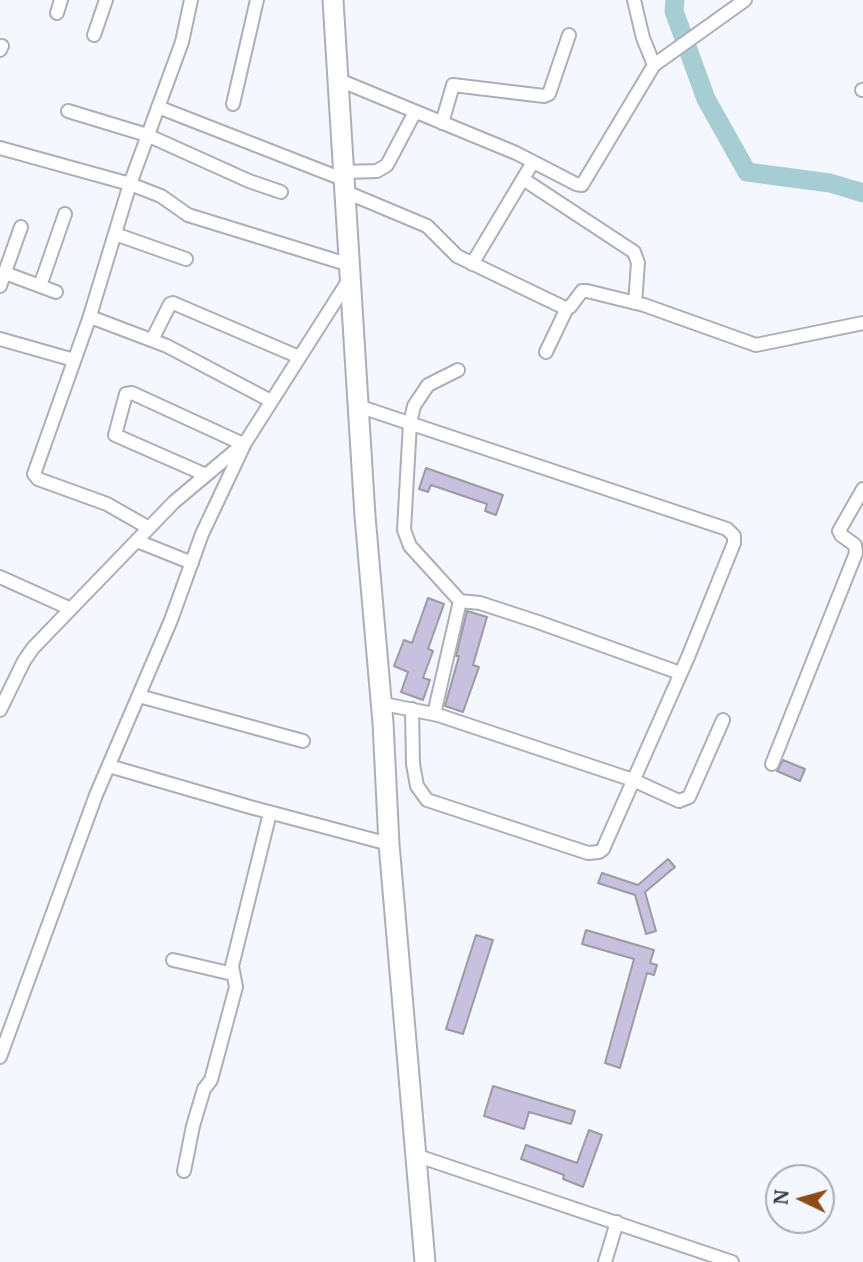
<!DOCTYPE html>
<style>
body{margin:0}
#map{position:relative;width:863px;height:1262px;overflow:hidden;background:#f4f7fe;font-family:Merriweather,serif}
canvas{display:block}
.north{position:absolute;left:765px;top:1164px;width:70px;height:70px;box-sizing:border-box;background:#f4f7fe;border:2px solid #a9abb0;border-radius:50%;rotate:275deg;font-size:19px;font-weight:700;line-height:28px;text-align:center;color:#38393c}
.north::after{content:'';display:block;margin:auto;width:24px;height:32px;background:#8e4b1a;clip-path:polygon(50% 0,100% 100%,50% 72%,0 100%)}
</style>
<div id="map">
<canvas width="863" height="1262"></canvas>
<div class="north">N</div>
</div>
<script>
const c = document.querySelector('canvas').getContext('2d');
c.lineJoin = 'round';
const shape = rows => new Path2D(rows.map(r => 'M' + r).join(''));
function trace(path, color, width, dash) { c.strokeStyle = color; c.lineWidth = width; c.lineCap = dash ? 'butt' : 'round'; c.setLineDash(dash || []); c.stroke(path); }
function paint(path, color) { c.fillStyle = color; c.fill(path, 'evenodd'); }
const river = shape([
 [675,0,674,11,706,99,747,172,830,183,863,193]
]);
const building = shape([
 [426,468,503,495,496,515,485,511,487,504,431,485,428,492,419,489,426,468],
 [428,598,444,604,428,649,433,651,423,678,430,680,423,700,401,692,408,672,394,666,404,640,412,643,428,598],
 [467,611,487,617,473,665,479,667,463,712,445,706,459,656,456,656,467,611],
 [783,760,805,769,800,781,777,771,783,760],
 [668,859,675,867,645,892,656,931,646,934,635,895,598,883,602,873,638,885,668,859],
 [586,930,654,950,650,963,657,965,654,975,647,973,620,1068,605,1063,634,959,582,944,586,930],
 [476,935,493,940,463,1034,446,1029,476,935],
 [493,1086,575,1111,571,1124,529,1112,524,1129,484,1116,493,1086],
 [589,1130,602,1135,583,1187,563,1179,564,1175,521,1159,526,1145,577,1163,589,1130]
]);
const minor = shape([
 [634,0,643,38,654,65],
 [57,13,61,0],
 [94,35,106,0],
 [0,50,2,46],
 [339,80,516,153,576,184,582,185,654,65,745,0],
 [862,90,863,90],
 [233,104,257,0],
 [158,107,345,180],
 [68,111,147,135,249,181,281,192],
 [442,123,453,85,544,96,549,94,569,35],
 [0,148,130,184,161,196,188,215,350,265],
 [344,172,377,171,387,165,415,112],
 [523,179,634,252,638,263,635,303],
 [346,192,427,226,457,256,565,308,570,307,582,291,587,291,644,305,756,345,863,323],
 [115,234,186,259],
 [472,264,533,162],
 [5,273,56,292],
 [0,286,21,227],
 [40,286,65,214],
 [89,319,130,184,182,42,191,0],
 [0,339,74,360],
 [152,340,170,304,173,303,299,357],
 [546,352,567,308],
 [458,370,428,385,414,406,410,423,404,530,410,546,460,601],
 [358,406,727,529,734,536,734,543,688,657,603,849,599,852,588,853,427,800,417,786,413,764,412,709],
 [206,475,115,435,126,394,132,393,243,444],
 [149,528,107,504,38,479,34,474,89,319,93,318,167,346,271,401],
 [137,541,192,563],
 [0,577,71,609],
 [139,696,303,741],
 [379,703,438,715,633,780,679,801,689,797,723,720],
 [0,710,24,661,33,648,174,502,242,445],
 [434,714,460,601,480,603,538,622,680,673],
 [772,764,856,553,855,545,841,535,839,531,863,489],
 [109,766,250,807,389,844],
 [173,960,233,974],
 [0,1057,96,795,171,620,202,534,245,443,350,278],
 [415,1155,732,1262],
 [184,1171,193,1126,204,1089,211,1080,236,987,232,966,270,813],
 [605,1262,617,1222]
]);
const highway = shape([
 [333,0,365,516,383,723,389,844,425,1262]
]);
trace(river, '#a6cdd4', 19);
paint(building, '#c7c0de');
trace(building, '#9c9aa2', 2);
trace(minor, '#acafb7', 16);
trace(highway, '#acafb7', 23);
trace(minor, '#fff', 12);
trace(highway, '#fff', 19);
</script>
